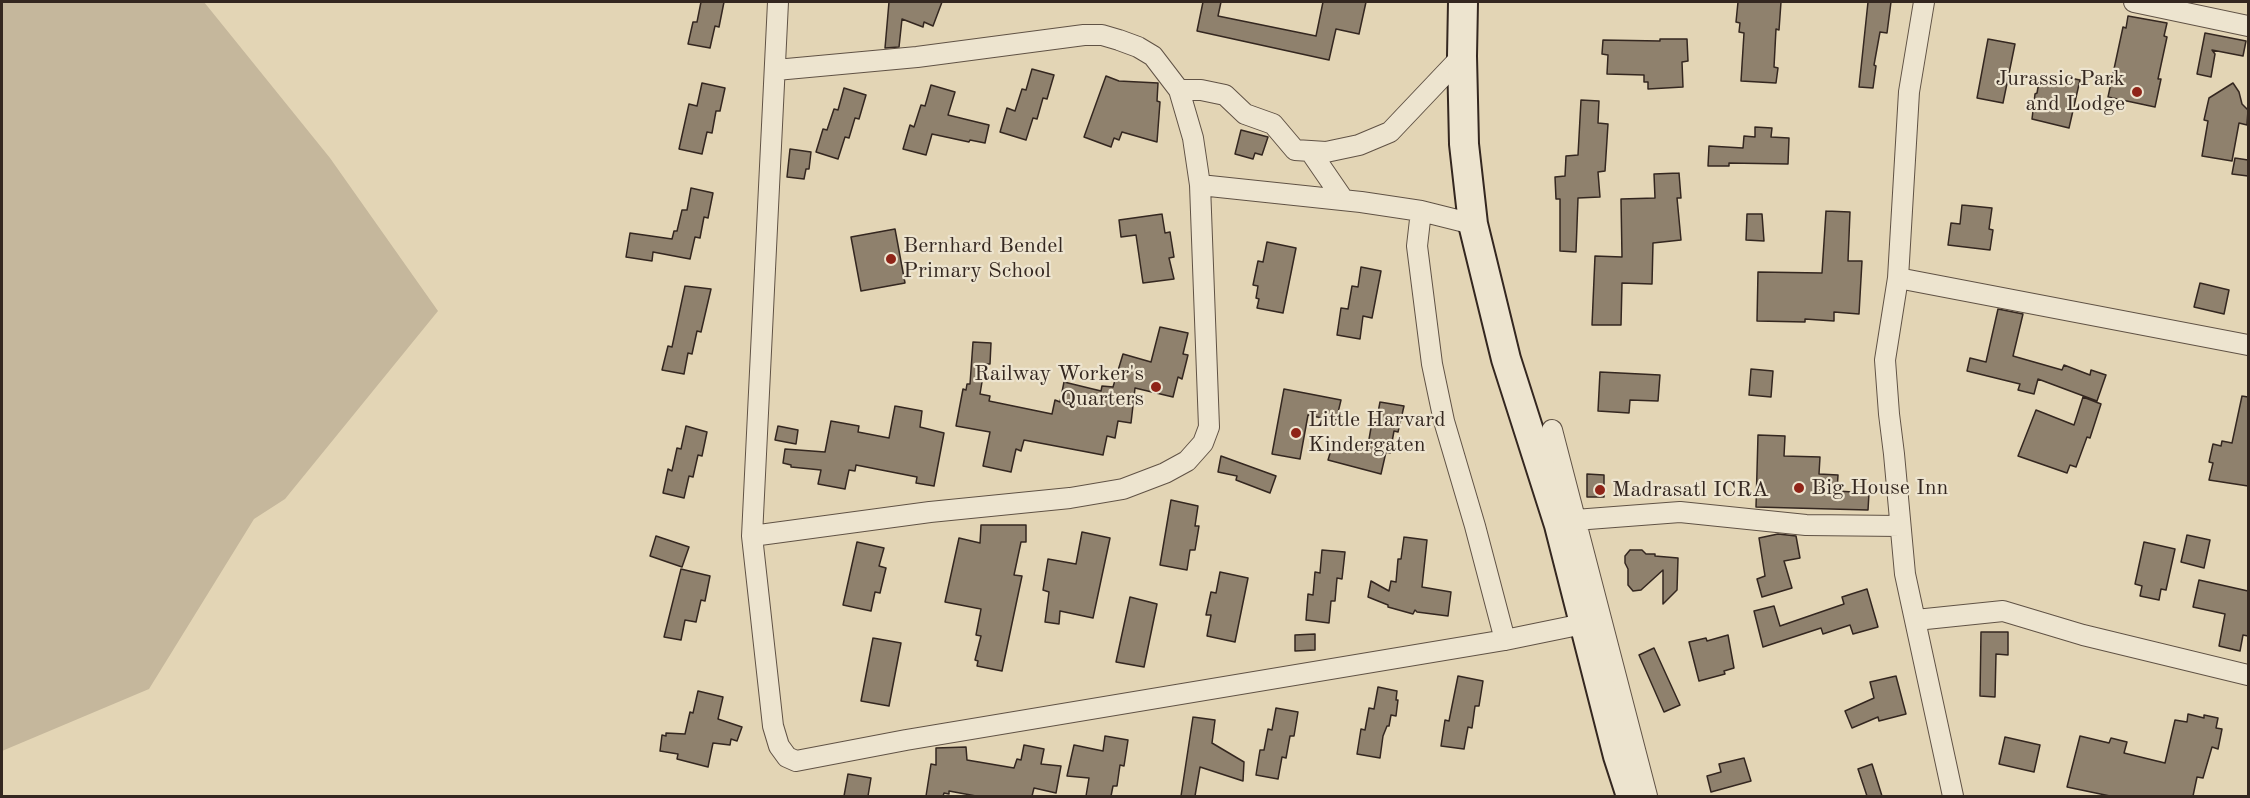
<!DOCTYPE html>
<style>
body{margin:0}
#map{position:relative;width:2250px;height:798px;overflow:hidden;background:#e3d5b5;font-family:"Old Standard TT",serif}
canvas{display:block}
.frame{position:absolute;inset:0;border:3px solid #342720;pointer-events:none}
</style>
<div id="map">
<canvas width="2250" height="798"></canvas>
<div class="frame"></div>
</div>
<script>
const c = document.querySelector('canvas').getContext('2d');
c.lineJoin = 'round';
function paint(path, color) { c.fillStyle = color; c.fill(path, 'evenodd'); }
const shape = rows => new Path2D(rows.map(r => 'M' + r).join(''));
function trace(path, color, width, dash) { c.strokeStyle = color; c.lineWidth = width; c.lineCap = dash ? 'butt' : 'round'; c.setLineDash(dash || []); c.stroke(path); }
function write(font, color, halo, rows, align = 'center') {
  c.font = font + ' "Old Standard TT",serif'; c.lineWidth = 4.5; c.setLineDash([]); c.textBaseline = 'middle'; c.strokeStyle = halo; c.fillStyle = color; for (const [text, x, y, turn = 0] of rows) {
    c.save(); c.translate(x, y); c.rotate((+turn || 0) * Math.PI / 180); c.textAlign = isNaN(turn) ? turn : align; if (halo) c.strokeText(text, 0, 0); c.fillText(text, 0, 0); c.restore();
  }
}
const green = shape([
 [2,2,204,2,330,158,438,311,285,499,254,519,149,689,2,751]
]);
const building = shape([
 [701,2,724,2,719,27,715,26,710,48,688,44,693,22,697,22,701,2],
 [889,2,942,2,933,26,924,22,923,27,902,19,899,47,885,48,889,2],
 [1203,2,1221,2,1218,16,1316,36,1323,2,1366,2,1359,34,1336,29,1329,60,1197,31,1203,2],
 [1738,2,1781,2,1779,30,1776,29,1774,67,1778,68,1776,83,1741,81,1744,33,1739,32,1740,23,1736,22,1738,2],
 [1868,2,1891,2,1887,33,1880,32,1874,65,1876,66,1873,88,1859,87,1868,2],
 [2128,16,2167,23,2164,36,2167,37,2158,79,2161,79,2155,107,2108,97,2123,27,2126,28,2128,16],
 [2205,33,2246,41,2243,56,2212,50,2215,54,2211,77,2197,74,2205,33],
 [1660,39,1687,39,1688,61,1682,62,1683,87,1648,89,1648,82,1644,82,1644,75,1607,74,1608,55,1602,54,1603,40,1660,41,1660,39],
 [1988,39,2015,44,2003,103,1977,98,1988,39],
 [1032,69,1054,75,1047,99,1043,98,1037,119,1033,118,1026,140,1000,132,1007,108,1015,111,1022,89,1026,90,1032,69],
 [1106,76,1119,81,1158,83,1157,101,1160,102,1157,142,1122,132,1119,140,1114,138,1111,147,1084,137,1106,76],
 [2040,76,2060,81,2061,76,2080,80,2069,128,2032,119,2035,94,2037,93,2040,76],
 [702,83,725,88,720,111,716,111,712,133,707,132,702,154,679,149,689,104,697,106,702,83],
 [2233,83,2239,92,2242,104,2248,110,2247,125,2239,123,2232,161,2202,156,2208,121,2204,120,2209,98,2233,83],
 [931,85,955,92,948,115,989,125,985,143,970,140,969,142,932,134,926,155,903,149,910,125,914,127,921,105,925,106,931,85],
 [844,88,866,95,859,119,855,118,849,138,845,137,838,159,816,152,823,129,827,130,834,109,838,110,844,88],
 [1581,100,1599,101,1598,123,1608,124,1605,171,1598,172,1600,197,1578,198,1576,252,1560,251,1560,199,1556,199,1555,177,1565,176,1566,156,1578,155,1581,100],
 [1755,127,1772,128,1771,137,1789,138,1788,164,1729,163,1729,166,1708,166,1709,146,1743,148,1744,136,1755,137,1755,127],
 [1241,130,1268,137,1262,155,1255,153,1253,159,1235,154,1241,130],
 [790,149,811,152,809,169,806,169,804,179,787,177,790,149],
 [2235,158,2248,160,2248,176,2232,174,2235,158],
 [1679,173,1681,198,1677,198,1681,240,1653,243,1652,284,1622,283,1621,325,1592,325,1595,256,1622,257,1621,199,1655,198,1654,174,1679,173],
 [691,188,713,193,708,218,704,217,700,238,695,237,690,259,653,252,652,261,626,257,630,233,672,239,674,231,677,231,682,210,687,210,691,188],
 [1962,205,1992,208,1989,229,1993,230,1990,250,1948,245,1951,223,1960,224,1962,205],
 [1826,211,1850,212,1848,261,1862,261,1859,314,1834,312,1834,321,1805,319,1805,322,1757,321,1758,272,1822,273,1826,211],
 [1162,214,1165,233,1170,232,1174,257,1169,258,1174,279,1143,283,1136,235,1121,237,1119,220,1162,214],
 [1747,214,1762,214,1764,241,1746,240,1747,214],
 [895,229,905,283,861,291,851,237,895,229],
 [1267,242,1296,248,1283,313,1257,308,1259,299,1256,298,1258,286,1253,285,1258,261,1263,262,1267,242],
 [1361,267,1381,271,1372,318,1363,316,1360,339,1337,335,1341,308,1348,309,1352,286,1358,287,1361,267],
 [2200,283,2229,290,2224,314,2194,307,2200,283],
 [685,286,711,289,701,332,697,331,692,354,688,353,684,374,662,370,668,346,672,347,685,286],
 [1998,309,2023,314,2013,356,2062,370,2064,365,2090,375,2091,370,2106,375,2097,401,2038,379,2034,394,2018,390,2020,384,1967,371,1970,358,1986,362,1998,309],
 [1160,327,1188,333,1183,354,1188,355,1182,379,1178,377,1173,397,1135,388,1131,423,1118,421,1115,438,1107,436,1103,455,1024,440,1021,451,1016,449,1011,472,983,466,990,432,956,426,963,389,966,390,967,384,970,384,973,342,991,343,990,364,985,364,980,394,990,396,989,401,1052,414,1055,400,1060,402,1064,382,1101,391,1102,386,1113,387,1123,354,1151,362,1160,327],
 [1751,369,1773,371,1771,397,1749,395,1751,369],
 [1600,372,1660,375,1658,401,1630,400,1629,413,1598,411,1600,372],
 [1284,389,1341,400,1336,421,1308,415,1300,459,1272,454,1284,389],
 [2242,396,2248,397,2248,486,2209,480,2213,463,2209,462,2213,444,2221,446,2222,441,2232,443,2242,396],
 [2083,397,2101,404,2090,438,2087,437,2076,467,2070,465,2067,473,2018,456,2036,410,2074,425,2083,397],
 [1380,402,1404,406,1398,432,1394,431,1390,453,1386,452,1381,474,1328,460,1334,440,1363,449,1364,444,1368,445,1372,422,1376,423,1380,402],
 [895,406,922,411,920,427,944,433,934,486,916,483,917,477,856,465,855,471,849,470,845,489,818,484,821,470,791,467,791,465,783,463,785,449,825,452,831,421,859,426,858,432,889,438,895,406],
 [686,426,707,432,702,456,698,455,693,477,689,476,684,498,663,493,668,469,672,471,677,448,681,449,686,426],
 [778,426,798,430,796,444,775,440,778,426],
 [1758,435,1785,436,1784,456,1820,457,1819,474,1838,475,1837,491,1869,493,1868,510,1756,507,1758,435],
 [1221,456,1276,476,1270,493,1236,480,1237,476,1218,472,1221,456],
 [1587,474,1604,475,1604,497,1587,497,1587,474],
 [1171,500,1198,506,1195,526,1199,526,1195,550,1190,550,1187,570,1160,565,1171,500],
 [981,525,1026,525,1026,542,1021,542,1014,575,1022,576,1002,671,977,666,978,661,975,660,981,636,976,635,981,609,945,602,959,538,980,543,981,525],
 [1082,532,1110,538,1093,618,1060,611,1059,624,1045,622,1049,592,1043,590,1048,559,1076,564,1082,532],
 [1778,534,1796,536,1800,558,1784,561,1792,588,1762,597,1757,579,1765,576,1759,538,1778,534],
 [2187,535,2210,540,2204,568,2181,562,2187,535],
 [656,536,689,547,682,567,650,556,656,536],
 [1404,537,1427,540,1422,587,1451,592,1448,616,1417,612,1415,610,1413,614,1388,607,1388,605,1368,597,1371,581,1389,591,1391,581,1396,582,1398,559,1401,559,1404,537],
 [857,542,884,548,879,566,886,568,880,593,875,592,871,611,843,605,857,542],
 [2144,542,2175,549,2166,590,2161,589,2159,600,2140,596,2142,586,2135,584,2144,542],
 [1322,550,1345,552,1342,579,1337,578,1335,601,1331,601,1329,623,1306,620,1308,594,1313,595,1315,572,1320,573,1322,550],
 [1630,550,1642,550,1646,554,1655,554,1655,556,1678,558,1677,590,1663,604,1663,570,1641,590,1633,591,1628,585,1628,569,1625,563,1625,556,1630,550],
 [681,569,710,576,705,601,701,600,696,622,685,620,681,640,664,637,681,569],
 [1220,572,1248,578,1235,642,1207,636,1211,615,1206,615,1211,592,1216,593,1220,572],
 [2199,580,2248,591,2248,636,2243,635,2240,651,2219,646,2225,614,2193,607,2199,580],
 [1867,589,1878,627,1853,634,1850,625,1823,634,1821,628,1763,647,1754,611,1774,606,1780,626,1844,604,1842,597,1867,589],
 [1130,597,1157,604,1144,667,1116,662,1130,597],
 [1981,632,2008,632,2008,655,1996,654,1995,697,1980,696,1981,632],
 [1315,634,1315,650,1295,651,1295,635,1315,634],
 [1728,635,1734,668,1724,671,1725,674,1699,681,1689,642,1706,638,1707,641,1728,635],
 [873,638,901,643,889,706,861,701,873,638],
 [1654,648,1680,705,1664,712,1639,655,1654,648],
 [1458,676,1483,681,1479,706,1475,706,1472,728,1468,727,1464,749,1441,746,1445,720,1449,721,1458,676],
 [1896,676,1906,714,1879,721,1878,717,1852,728,1845,711,1874,698,1870,682,1896,676],
 [1378,687,1397,691,1396,700,1398,700,1396,716,1391,715,1389,726,1387,726,1383,736,1380,758,1357,754,1361,729,1365,730,1369,708,1374,709,1378,687],
 [698,691,723,697,718,719,742,727,737,741,731,739,730,745,713,743,708,767,677,759,678,754,660,751,662,735,666,736,666,733,685,734,690,712,693,713,698,691],
 [1276,708,1298,712,1294,736,1290,736,1286,758,1282,757,1278,779,1256,775,1260,750,1264,750,1268,729,1272,730,1276,708],
 [2188,714,2204,718,2204,715,2218,718,2216,728,2222,729,2218,749,2212,747,2203,778,2197,777,2193,796,2110,796,2067,787,2080,736,2109,743,2111,738,2127,742,2124,753,2165,763,2175,720,2187,722,2188,714],
 [1193,717,1215,720,1212,743,1244,762,1243,781,1200,767,1195,796,1181,796,1193,717],
 [1105,736,1128,740,1124,766,1120,765,1117,786,1113,786,1111,796,1086,796,1089,778,1067,776,1074,745,1103,751,1105,736],
 [2005,737,2040,745,2034,772,1999,764,2005,737],
 [1024,745,1044,749,1041,764,1061,766,1056,793,1034,788,1032,796,976,796,949,791,949,794,944,793,943,796,926,796,931,764,936,765,936,748,966,747,967,760,1014,768,1017,759,1021,760,1024,745],
 [1744,758,1751,781,1711,792,1707,776,1721,772,1719,764,1744,758],
 [1872,764,1882,796,1867,796,1858,769,1872,764],
 [848,774,871,778,868,796,844,796,848,774]
]);
const street = shape([
 [778,2,752,536,773,726,779,746,787,757,796,761,906,740,1505,640,1583,624],
 [1924,2,1909,92,1898,278,1885,360,1889,414,1894,454,1905,574,1953,796],
 [2134,2,2248,26],
 [1179,90,1201,90,1225,95,1245,114,1273,124,1295,150,1326,152,1359,145,1390,132,1462,56],
 [1310,151,1343,199],
 [1200,185,1361,202,1421,211,1473,224],
 [1421,211,1417,246,1432,364,1444,421,1475,526,1505,640],
 [1898,278,2248,345],
 [1552,430,1647,796],
 [1563,524,1575,520,1680,512,1806,525,1900,526],
 [752,536,930,512,1070,498,1123,489,1165,473,1187,461,1203,443,1209,427,1200,185,1193,138,1179,90,1153,56,1138,47,1119,40,1102,35,1084,35,917,57,776,70],
 [1916,620,2003,611,2083,635,2248,675]
]);
const secondary = shape([
 [1463,2,1462,56,1464,144,1473,224,1506,359,1559,525,1618,756,1631,796]
]);
const markers = [
 [2137,92,6,"#8f2418"],
 [891,259,6,"#8f2418"],
 [1156,387,6,"#8f2418"],
 [1296,433,6,"#8f2418"],
 [1799,488,6,"#8f2418"],
 [1600,490,6,"#8f2418"]
];
const poiNames = [
 ["Jurassic Park",2125,79,"right"],
 ["and Lodge",2125,104,"right"],
 ["Bernhard Bendel",903,246],
 ["Primary School",903,271],
 ["Railway Worker's",1144,374,"right"],
 ["Quarters",1144,399,"right"],
 ["Little Harvard",1308,420],
 ["Kindergaten",1308,445],
 ["Big House Inn",1811,488],
 ["Madrasatl ICRA",1612,490]
];
paint(green, '#c5b79c');
paint(building, '#8f816d');
trace(building, '#342720', 1.5);
trace(street, '#605245', 22);
trace(secondary, '#342720', 32);
trace(street, '#ede4cf', 20);
trace(secondary, '#ede4cf', 28);
for (const [x, y, r, color] of markers) { const dot = new Path2D(); dot.arc(x, y, r, 0, 2 * Math.PI); c.fillStyle = color; c.fill(dot); trace(dot, '#ede4cf', 2); }
write('22px', '#342720', '#ede4cf', poiNames, 'left');
</script>
